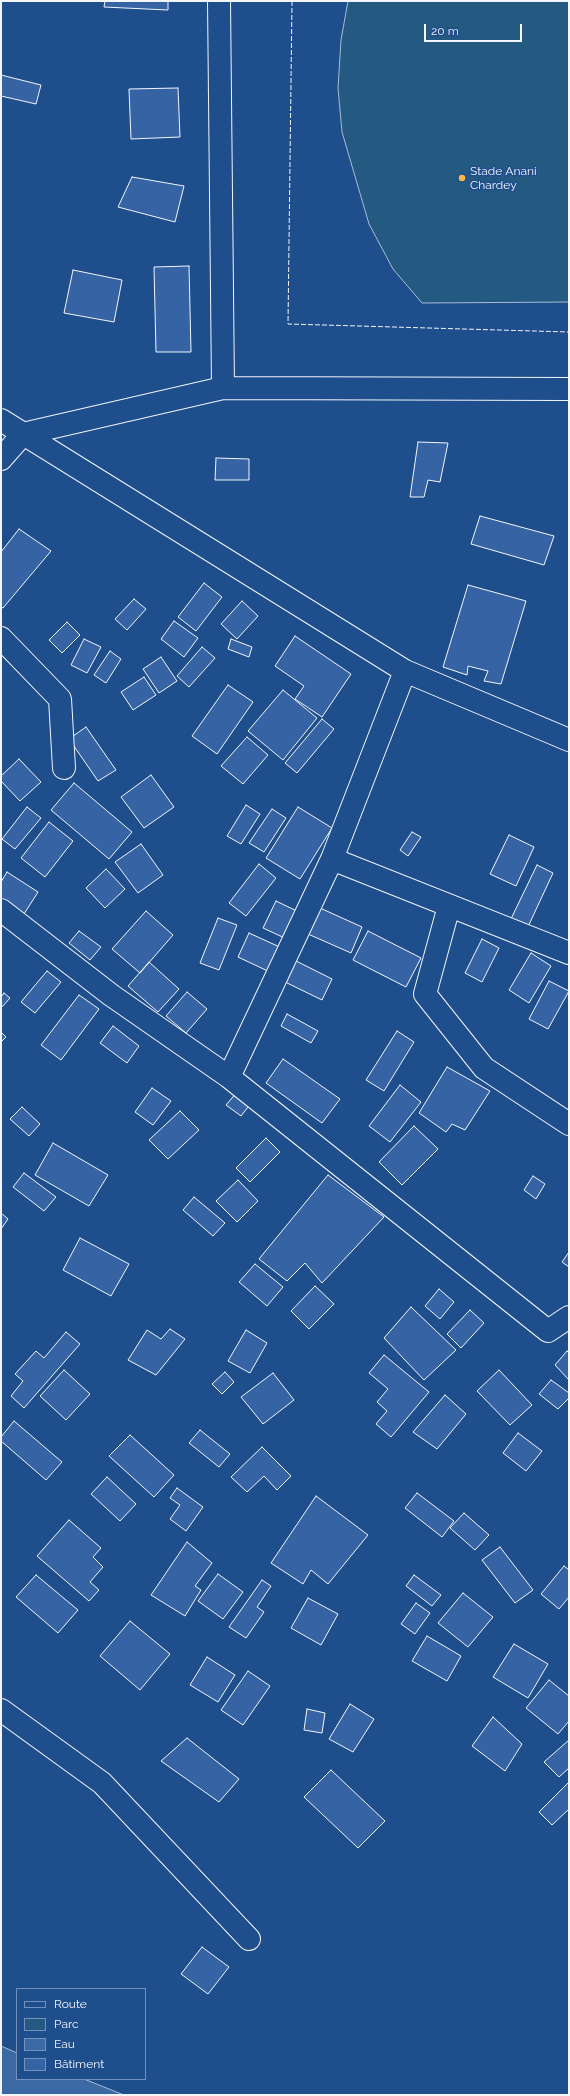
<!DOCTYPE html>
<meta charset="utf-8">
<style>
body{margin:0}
#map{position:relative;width:570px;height:2096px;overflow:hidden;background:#1f4e8c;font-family:Raleway,sans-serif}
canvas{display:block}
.frame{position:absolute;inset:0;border:2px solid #f2f6ff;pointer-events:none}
.legend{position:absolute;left:16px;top:1988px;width:130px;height:92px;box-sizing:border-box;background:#1f4e8c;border:1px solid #7391ba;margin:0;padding:5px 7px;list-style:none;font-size:12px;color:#f2f6ff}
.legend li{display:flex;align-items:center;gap:8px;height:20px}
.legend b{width:20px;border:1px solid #7391ba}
.scale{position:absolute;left:424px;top:24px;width:98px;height:18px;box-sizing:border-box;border:2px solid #f2f6ff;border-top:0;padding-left:5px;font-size:12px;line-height:14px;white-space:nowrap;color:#f2f6ff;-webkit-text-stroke:3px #1f4e8c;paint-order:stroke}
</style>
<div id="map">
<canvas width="570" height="2096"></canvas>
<div class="frame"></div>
<ul class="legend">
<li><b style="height:5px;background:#1f4e8c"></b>Route</li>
<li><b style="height:11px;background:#245a82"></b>Parc</li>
<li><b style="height:11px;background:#3b69a3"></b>Eau</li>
<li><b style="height:11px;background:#3563a3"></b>Bâtiment</li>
</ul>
<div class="scale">20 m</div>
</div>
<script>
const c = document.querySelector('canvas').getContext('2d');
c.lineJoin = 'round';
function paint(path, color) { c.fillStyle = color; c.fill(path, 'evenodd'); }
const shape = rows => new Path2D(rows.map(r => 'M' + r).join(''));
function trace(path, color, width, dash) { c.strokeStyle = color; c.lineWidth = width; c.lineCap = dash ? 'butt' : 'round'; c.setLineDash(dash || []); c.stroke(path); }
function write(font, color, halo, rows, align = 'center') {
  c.font = font + ' Raleway,sans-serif'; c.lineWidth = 3; c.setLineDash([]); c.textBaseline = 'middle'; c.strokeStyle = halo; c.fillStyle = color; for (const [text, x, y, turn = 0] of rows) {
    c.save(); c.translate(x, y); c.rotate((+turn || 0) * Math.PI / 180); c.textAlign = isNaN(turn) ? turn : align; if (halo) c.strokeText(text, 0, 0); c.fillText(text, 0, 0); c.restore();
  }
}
const green = shape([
 [348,1,569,1,569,302,422,303,393,269,369,224,342,132,338,88,341,40,348,1]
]);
const water = shape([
 [1,2046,17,2053,17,2079,84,2079,124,2095,1,2095,1,2046]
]);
const building = shape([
 [105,1,168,1,168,10,104,7,105,1],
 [1,75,41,85,36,104,1,96,1,75],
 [178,88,180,137,131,139,129,89,178,88],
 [132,177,184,186,175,222,118,207,132,177],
 [189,266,191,352,156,352,154,267,189,266],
 [73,270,122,280,114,322,64,313,73,270],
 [418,442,448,443,440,482,428,480,424,497,410,497,418,442],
 [216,458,249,459,249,480,215,480,216,458],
 [480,516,554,536,544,565,471,544,480,516],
 [19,529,51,551,3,608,1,607,1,552,19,529],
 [204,583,222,597,196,631,178,617,204,583],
 [468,585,526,601,501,684,484,681,488,671,468,666,467,675,443,667,468,585],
 [134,599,146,609,127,630,115,619,134,599],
 [242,601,258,616,237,639,221,624,242,601],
 [174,621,198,638,184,657,161,639,174,621],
 [67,622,80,635,62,653,49,640,67,622],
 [295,636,351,674,322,717,295,699,304,686,275,666,295,636],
 [84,639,101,647,87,673,71,665,84,639],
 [231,639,252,647,249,657,228,649,231,639],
 [202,647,215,658,189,687,177,676,202,647],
 [110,651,121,659,106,683,94,675,110,651],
 [161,657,177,681,159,693,143,669,161,657],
 [144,677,156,695,133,710,121,692,144,677],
 [228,685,253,702,217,754,192,736,228,685],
 [283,690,317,718,283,760,248,731,283,690],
 [322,719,334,729,297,773,285,763,322,719],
 [86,727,116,770,98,781,69,739,86,727],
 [247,737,268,755,243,784,221,766,247,737],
 [19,759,41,782,20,801,1,781,1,776,19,759],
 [151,775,174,807,144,828,121,797,151,775],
 [74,783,132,832,109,859,51,810,74,783],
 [246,805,260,814,241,844,227,836,246,805],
 [27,807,41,818,15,849,2,839,27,807],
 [298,807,332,828,300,879,266,858,298,807],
 [272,809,286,818,264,852,249,843,272,809],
 [49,822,73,841,45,877,21,858,49,822],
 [412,832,421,837,408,856,400,850,412,832],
 [509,835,534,847,516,886,490,874,509,835],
 [141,844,163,875,138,893,115,862,141,844],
 [259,864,276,878,246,916,229,903,259,864],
 [537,865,553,873,526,931,509,923,537,865],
 [106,869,125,889,105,908,86,888,106,869],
 [7,872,38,892,24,914,1,900,1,882,7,872],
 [276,901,301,913,289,940,263,928,276,901],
 [320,908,362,927,351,953,308,934,320,908],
 [146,911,173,935,140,973,112,949,146,911],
 [218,918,237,925,219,970,200,963,218,918],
 [79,931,101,947,90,960,69,943,79,931],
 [368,931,421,958,406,987,353,960,368,931],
 [249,933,284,949,272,973,238,957,249,933],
 [482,939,499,948,482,982,465,973,482,939],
 [531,953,551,966,529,1003,509,990,531,953],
 [292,959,332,979,322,1000,281,980,292,959],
 [149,962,179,989,158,1012,128,986,149,962],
 [47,971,61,982,35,1013,21,1002,47,971],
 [549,981,569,991,548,1029,529,1019,549,981],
 [187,992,207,1009,186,1033,166,1016,187,992],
 [4,993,10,998,1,1008,1,997,4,993],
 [79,995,99,1009,61,1060,41,1045,79,995],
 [287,1014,318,1031,311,1043,281,1026,287,1014],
 [113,1026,139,1046,127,1063,100,1043,113,1026],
 [397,1031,414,1042,384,1091,366,1080,397,1031],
 [1,1032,6,1037,1,1042,1,1032],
 [283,1059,340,1099,322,1123,266,1083,283,1059],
 [447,1067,490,1091,465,1130,452,1124,446,1132,419,1113,447,1067],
 [400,1085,421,1102,390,1142,369,1126,400,1085],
 [152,1088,171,1101,153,1125,135,1112,152,1088],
 [238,1091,252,1102,241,1116,226,1105,238,1091],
 [22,1107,40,1124,29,1136,10,1119,22,1107],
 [180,1111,199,1130,168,1159,149,1140,180,1111],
 [414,1126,438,1149,402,1185,379,1162,414,1126],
 [266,1138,280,1152,250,1182,236,1168,266,1138],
 [53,1143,108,1175,89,1206,35,1175,53,1143],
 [24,1173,56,1197,44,1211,13,1187,24,1173],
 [328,1175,384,1217,322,1283,305,1263,287,1281,259,1259,328,1175],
 [533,1176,545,1184,536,1199,524,1190,533,1176],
 [238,1180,258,1201,237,1222,216,1201,238,1180],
 [194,1197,225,1223,213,1236,183,1210,194,1197],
 [1,1213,8,1219,1,1229,1,1213],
 [80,1238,129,1264,111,1296,63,1270,80,1238],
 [569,1252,569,1267,562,1262,569,1252],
 [255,1264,283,1287,267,1306,239,1282,255,1264],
 [315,1286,334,1304,309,1329,291,1311,315,1286],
 [439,1289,454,1302,440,1319,425,1306,439,1289],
 [411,1307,456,1350,424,1380,384,1338,411,1307],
 [470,1310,484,1323,461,1348,447,1334,470,1310],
 [170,1329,185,1339,156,1375,128,1360,147,1330,161,1339,170,1329],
 [246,1330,267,1343,250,1373,228,1361,246,1330],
 [66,1332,80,1344,24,1408,11,1396,23,1381,15,1374,36,1351,44,1358,66,1332],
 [567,1351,569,1353,569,1380,555,1365,567,1351],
 [384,1355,429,1392,391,1437,376,1424,387,1411,377,1402,388,1389,369,1373,384,1355],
 [64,1370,90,1394,66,1420,40,1396,64,1370],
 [499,1370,532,1405,510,1425,477,1391,499,1370],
 [225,1372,234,1382,222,1394,212,1384,225,1372],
 [273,1373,294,1400,263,1424,241,1397,273,1373],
 [551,1380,569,1393,569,1398,558,1409,539,1394,551,1380],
 [445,1395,466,1414,437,1449,413,1432,445,1395],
 [14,1421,62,1462,46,1480,1,1441,1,1437,14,1421],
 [200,1430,230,1454,219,1467,189,1443,200,1430],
 [518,1433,542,1451,526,1471,503,1453,518,1433],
 [130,1435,174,1475,154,1497,109,1456,130,1435],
 [262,1447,291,1476,277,1490,264,1476,247,1492,231,1477,262,1447],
 [107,1477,136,1504,120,1521,91,1494,107,1477],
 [177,1488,203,1507,186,1531,170,1519,180,1505,170,1498,177,1488],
 [417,1493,454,1521,442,1537,405,1508,417,1493],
 [316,1496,368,1535,328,1584,311,1570,303,1584,271,1563,316,1496],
 [464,1513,489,1535,475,1550,450,1528,464,1513],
 [69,1520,101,1548,93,1557,103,1567,90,1582,99,1590,89,1601,37,1556,69,1520],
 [187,1542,212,1563,195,1586,201,1590,185,1616,151,1595,187,1542],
 [500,1547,533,1590,515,1603,482,1560,500,1547],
 [564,1566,569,1570,569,1597,559,1609,541,1594,564,1566],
 [218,1574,243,1592,223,1619,198,1601,218,1574],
 [36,1575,78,1610,58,1633,16,1597,36,1575],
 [414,1575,441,1595,432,1606,406,1586,414,1575],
 [262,1580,271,1586,257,1607,264,1612,246,1638,229,1627,262,1580],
 [463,1593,493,1617,468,1647,438,1623,463,1593],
 [308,1598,338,1614,321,1645,291,1628,308,1598],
 [416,1603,430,1613,415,1634,401,1624,416,1603],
 [130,1621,170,1654,140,1690,100,1656,130,1621],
 [427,1636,461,1656,447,1681,412,1661,427,1636],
 [514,1644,548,1664,528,1698,493,1677,514,1644],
 [207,1657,235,1675,218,1702,190,1685,207,1657],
 [248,1671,270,1686,243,1725,221,1710,248,1671],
 [549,1680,569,1696,569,1721,558,1734,526,1708,549,1680],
 [350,1704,374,1719,353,1752,329,1739,350,1704],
 [307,1709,325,1713,322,1733,304,1730,307,1709],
 [493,1717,522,1744,505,1771,472,1746,493,1717],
 [187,1738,239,1779,219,1802,161,1761,187,1738],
 [569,1740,569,1768,559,1777,544,1762,569,1740],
 [331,1770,385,1821,358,1848,304,1797,331,1770],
 [569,1782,569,1809,552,1825,539,1812,569,1782],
 [202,1947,229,1967,208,1994,181,1974,202,1947]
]);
const street = shape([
 [219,1,223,388],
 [1,420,405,671,569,740],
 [1,459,23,434,223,388,569,389],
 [1,638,60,699,64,768],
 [332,859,569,953],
 [449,906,425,994,484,1068,569,1124],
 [1,910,111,995,229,1077,548,1331,569,1317],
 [229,1077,332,859,405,671],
 [1,1710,102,1783,249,1939]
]);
const fence = shape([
 [292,1,288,324,569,332]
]);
const markers = [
 [462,178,4,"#ffb74d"]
];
const poiNames = [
 ["Stade Anani",470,171],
 ["Chardey",470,185]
];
paint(green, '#245a82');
trace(green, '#a8bbd7', 1);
paint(water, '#3b69a3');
trace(water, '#a8bbd7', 1);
paint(building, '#3563a3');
trace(building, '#f2f6ff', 1);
trace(street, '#f2f6ff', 24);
trace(street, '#1f4e8c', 22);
trace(fence, '#f2f6ff', 1, [5, 2]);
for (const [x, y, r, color] of markers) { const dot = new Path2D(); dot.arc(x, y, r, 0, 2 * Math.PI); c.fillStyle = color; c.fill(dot); trace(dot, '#1f4e8c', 1.5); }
write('12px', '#f2f6ff', '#1f4e8c', poiNames, 'left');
</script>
